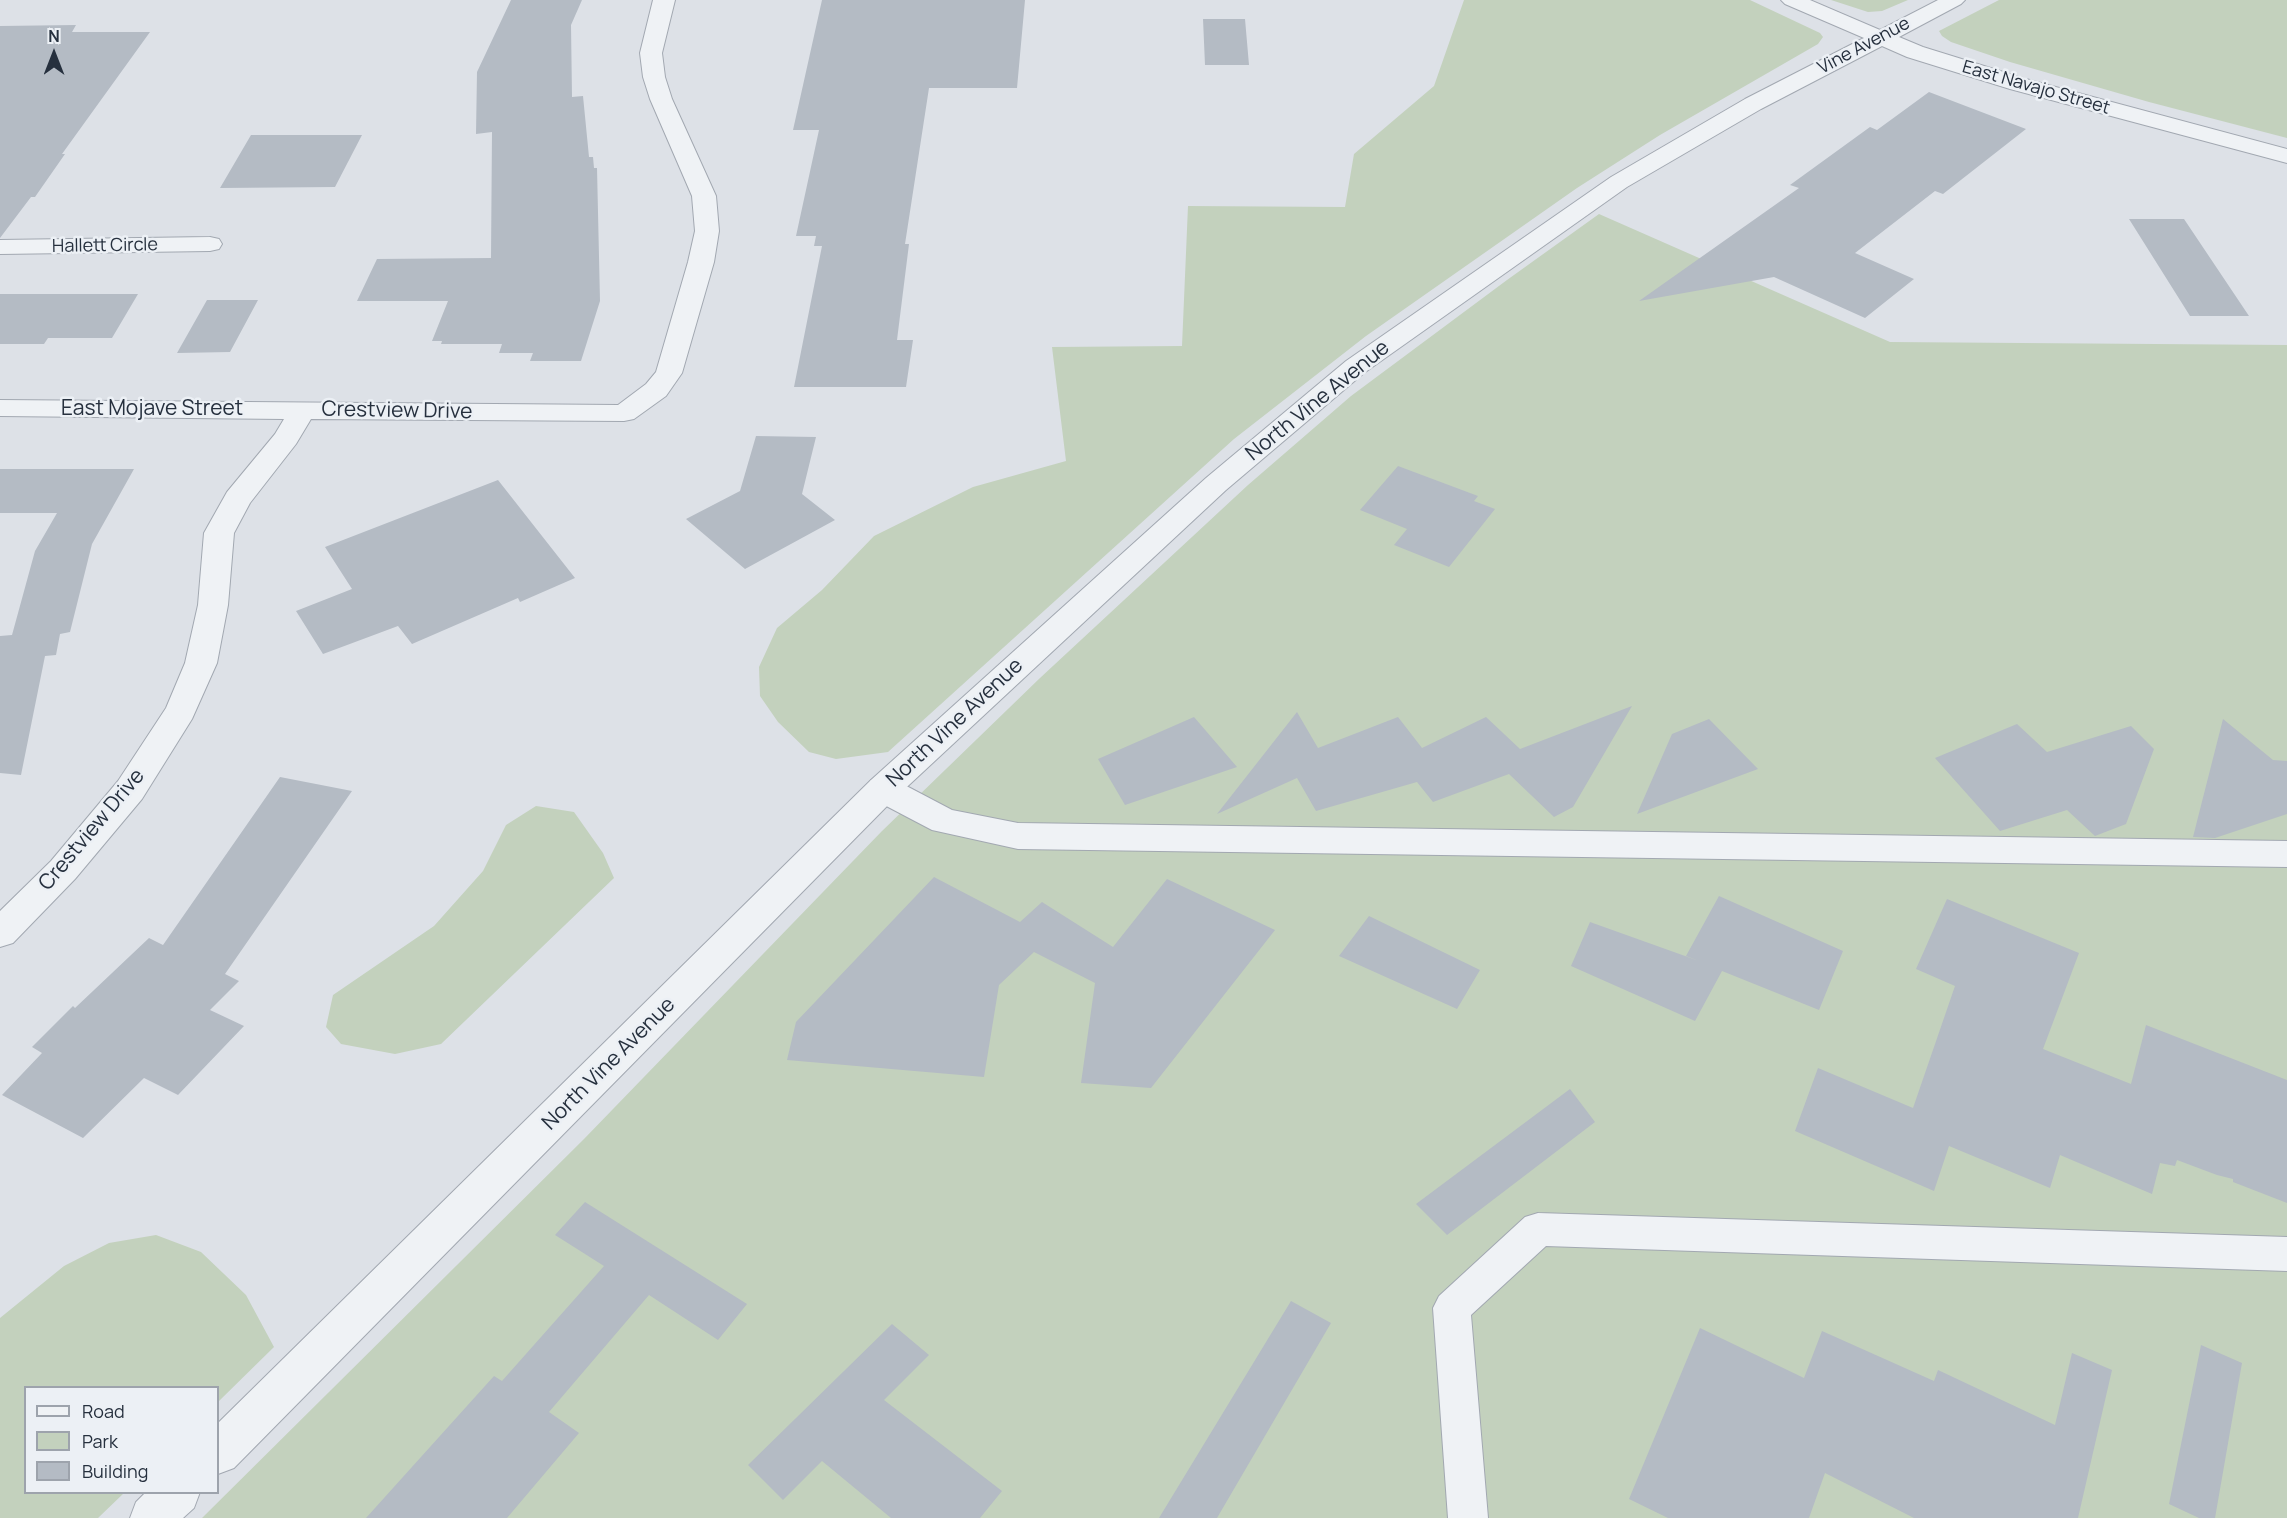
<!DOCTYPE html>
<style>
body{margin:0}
#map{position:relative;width:2287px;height:1518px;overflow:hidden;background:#dde1e7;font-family:Manrope,sans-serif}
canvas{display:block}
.legend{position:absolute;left:24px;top:1386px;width:195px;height:108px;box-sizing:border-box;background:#ecf0f5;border:2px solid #9da3ac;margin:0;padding:8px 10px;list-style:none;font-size:18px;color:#26303e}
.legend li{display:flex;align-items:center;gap:12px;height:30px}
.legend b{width:30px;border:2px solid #9da3ac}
.north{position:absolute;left:24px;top:24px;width:60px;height:60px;-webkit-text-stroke:4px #ecf0f5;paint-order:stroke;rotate:0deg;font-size:16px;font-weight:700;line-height:24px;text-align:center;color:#26303e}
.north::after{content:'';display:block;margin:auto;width:21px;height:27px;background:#26303e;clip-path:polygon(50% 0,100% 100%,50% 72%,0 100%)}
</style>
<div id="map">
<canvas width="2287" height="1518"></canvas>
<ul class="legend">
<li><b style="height:8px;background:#eff2f5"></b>Road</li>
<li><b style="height:16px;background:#c3d1bd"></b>Park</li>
<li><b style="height:16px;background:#b4bbc4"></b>Building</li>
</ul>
<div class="north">N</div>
</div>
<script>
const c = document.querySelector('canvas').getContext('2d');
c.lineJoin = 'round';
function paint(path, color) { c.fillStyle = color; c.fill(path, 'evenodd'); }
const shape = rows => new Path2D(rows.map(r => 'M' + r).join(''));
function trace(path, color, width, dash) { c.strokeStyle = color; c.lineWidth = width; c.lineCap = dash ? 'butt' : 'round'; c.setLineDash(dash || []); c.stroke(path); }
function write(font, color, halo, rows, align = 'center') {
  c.font = font + ' Manrope,sans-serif'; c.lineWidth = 5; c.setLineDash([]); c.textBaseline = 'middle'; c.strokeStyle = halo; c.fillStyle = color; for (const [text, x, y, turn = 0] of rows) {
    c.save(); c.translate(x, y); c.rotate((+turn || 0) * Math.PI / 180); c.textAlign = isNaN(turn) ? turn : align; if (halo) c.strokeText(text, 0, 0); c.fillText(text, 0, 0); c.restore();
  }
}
const green = shape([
 [1464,0,1750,0,1820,33,1823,37,1818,44,1660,135,1577,188,1366,336,1234,439,888,752,836,759,809,752,778,722,760,696,759,667,777,628,822,590,874,536,973,487,1066,461,1052,347,1182,346,1188,206,1345,207,1354,154,1434,86],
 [1831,0,1908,0,1882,11,1868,12],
 [1999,0,2287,0,2287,138,2149,102,2010,62,1951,42,1942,36,1939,31],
 [1599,214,1890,342,2287,345,2287,1518,202,1518,584,1139,882,831,1040,678,1248,485,1351,396,1507,280],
 [536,806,574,812,603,853,614,878,441,1044,395,1054,341,1044,326,1027,333,995,434,926,483,871,506,825],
 [156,1235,201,1252,246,1295,274,1347,218,1402,218,1388,26,1388,26,1492,124,1493,98,1518,0,1518,0,1318,64,1266,109,1243]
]);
const building = shape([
 [511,0,582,0,571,25,572,97,583,96,589,157,593,157,594,168,597,168,600,301,581,361,530,361,533,353,499,353,502,344,441,344,442,341,432,341,448,301,357,301,377,259,491,258,492,132,476,134,477,72],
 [822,0,1025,0,1017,88,929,88,905,244,909,244,897,340,913,340,906,387,794,387,822,246,814,246,816,236,796,236,819,130,793,130],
 [1203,19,1245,19,1249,65,1205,65],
 [76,25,72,32,150,32,62,154,65,154,35,197,31,197,0,238,0,26],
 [1929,92,2026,129,1943,194,1935,191,1855,253,1914,279,1865,318,1774,277,1639,301,1799,188,1790,185,1870,127,1877,130],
 [251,135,362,135,335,187,220,188],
 [2129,219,2184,219,2249,316,2190,316],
 [0,294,138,294,112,338,48,338,44,344,0,344],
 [207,300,258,300,230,352,177,353],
 [756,436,816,437,802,494,835,520,745,569,686,519,740,491],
 [1398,466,1478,496,1474,501,1495,509,1449,567,1394,545,1407,529,1360,510],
 [0,469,134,469,92,544,70,632,60,634,56,655,45,656,21,775,0,773,0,636,12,635,35,551,57,513,0,513],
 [498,480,575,578,520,602,518,598,412,644,398,626,323,654,296,611,352,589,325,547],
 [1632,706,1573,807,1554,817,1509,774,1433,802,1417,782,1316,811,1297,778,1217,814,1297,712,1318,748,1398,717,1422,748,1486,717,1520,749],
 [1194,717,1237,767,1125,805,1098,759],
 [1709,719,1758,769,1637,814,1672,734],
 [2223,719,2273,760,2287,761,2287,814,2215,838,2193,837],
 [2017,724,2047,752,2131,726,2154,749,2126,824,2095,836,2067,810,2000,831,1935,758],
 [280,777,352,791,225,974,239,981,210,1010,244,1026,178,1095,144,1078,83,1138,2,1095,42,1053,32,1047,73,1006,75,1008,149,938,163,945],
 [934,877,1020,922,1042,902,1113,947,1167,879,1275,930,1151,1088,1081,1083,1095,983,1034,952,999,985,984,1077,787,1060,796,1022],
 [1719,896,1843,951,1819,1010,1722,971,1695,1021,1571,966,1590,922,1699,961,1686,956],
 [1947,899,2079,953,2043,1049,2131,1084,2146,1025,2287,1080,2287,1203,2233,1182,2233,1179,2217,1175,2177,1160,2175,1166,2160,1163,2152,1194,2060,1155,2050,1188,1949,1146,1934,1191,1795,1131,1818,1068,1913,1108,1955,986,1916,969],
 [1369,916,1480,970,1457,1009,1339,956],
 [1570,1089,1595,1122,1447,1235,1416,1204],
 [585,1202,747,1304,718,1340,649,1295,549,1412,579,1433,507,1518,366,1518,494,1376,502,1381,604,1266,555,1235],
 [1291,1301,1331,1323,1217,1518,1159,1518],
 [892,1324,929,1355,884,1400,1002,1491,980,1518,891,1518,822,1461,783,1500,748,1465],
 [1700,1328,1804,1378,1822,1331,1934,1381,1938,1370,2055,1425,2072,1353,2112,1370,2078,1518,1914,1518,1825,1473,1809,1518,1668,1518,1629,1499],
 [2201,1345,2242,1363,2215,1518,2199,1518,2169,1504]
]);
const service = shape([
 [1538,1213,2287,1237,2287,1271,1546,1246,1471,1315,1488,1518,1448,1518,1433,1308,1439,1296,1525,1217,1538,1213]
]);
const minor = shape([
 [653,0,675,0,662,53,665,77,672,99,716,196,719,231,714,262,682,373,666,396,634,419,624,421,311,419,296,444,250,503,234,533,228,605,217,663,192,719,142,799,75,879,13,943,0,947,0,911,51,861,118,781,166,708,185,663,198,605,204,533,227,492,275,434,284,419,0,416,0,400,618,405,646,384,656,372,688,262,695,231,692,196,650,99,643,77,640,53,653,0],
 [210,237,219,239,222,244,219,249,210,251,0,254,0,240,210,237],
 [883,777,895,780,952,810,1018,823,2287,841,2287,867,1018,849,932,830,871,798,866,789,871,780,883,777]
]);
const tertiary = shape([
 [1781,0,1810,0,1880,30,1938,0,1965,0,1961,4,1899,37,1923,47,2026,79,2287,149,2287,163,2010,89,1907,57,1882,46,1761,109,1627,187,1364,373,1226,490,895,798,234,1468,218,1474,218,1423,871,780,1206,478,1346,361,1611,177,1745,99,1864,38,1785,4,1781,0],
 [146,1492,200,1492,194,1508,183,1518,130,1518,136,1502,146,1492]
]);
const farStreetnames = [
 ["Vine Avenue",1864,46,-28],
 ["East Navajo Street",2036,88,16],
 ["Hallett Circle",105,246,-1]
];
const streetNames = [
 ["North Vine Avenue",1318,401,-39],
 ["East Mojave Street",152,409],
 ["Crestview Drive",397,411,1],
 ["North Vine Avenue",955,723,-43],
 ["Crestview Drive",92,830,-50],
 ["North Vine Avenue",609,1064,-45]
];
paint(green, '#c3d1bd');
paint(building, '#b4bbc4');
trace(service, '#a2a8b1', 2);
trace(minor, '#a2a8b1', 2);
trace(tertiary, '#a2a8b1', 2);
paint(service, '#eff2f5');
paint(minor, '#eff2f5');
paint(tertiary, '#eff2f5');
write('18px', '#26303e', '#ecf0f5', farStreetnames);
write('21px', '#26303e', '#ecf0f5', streetNames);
</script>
